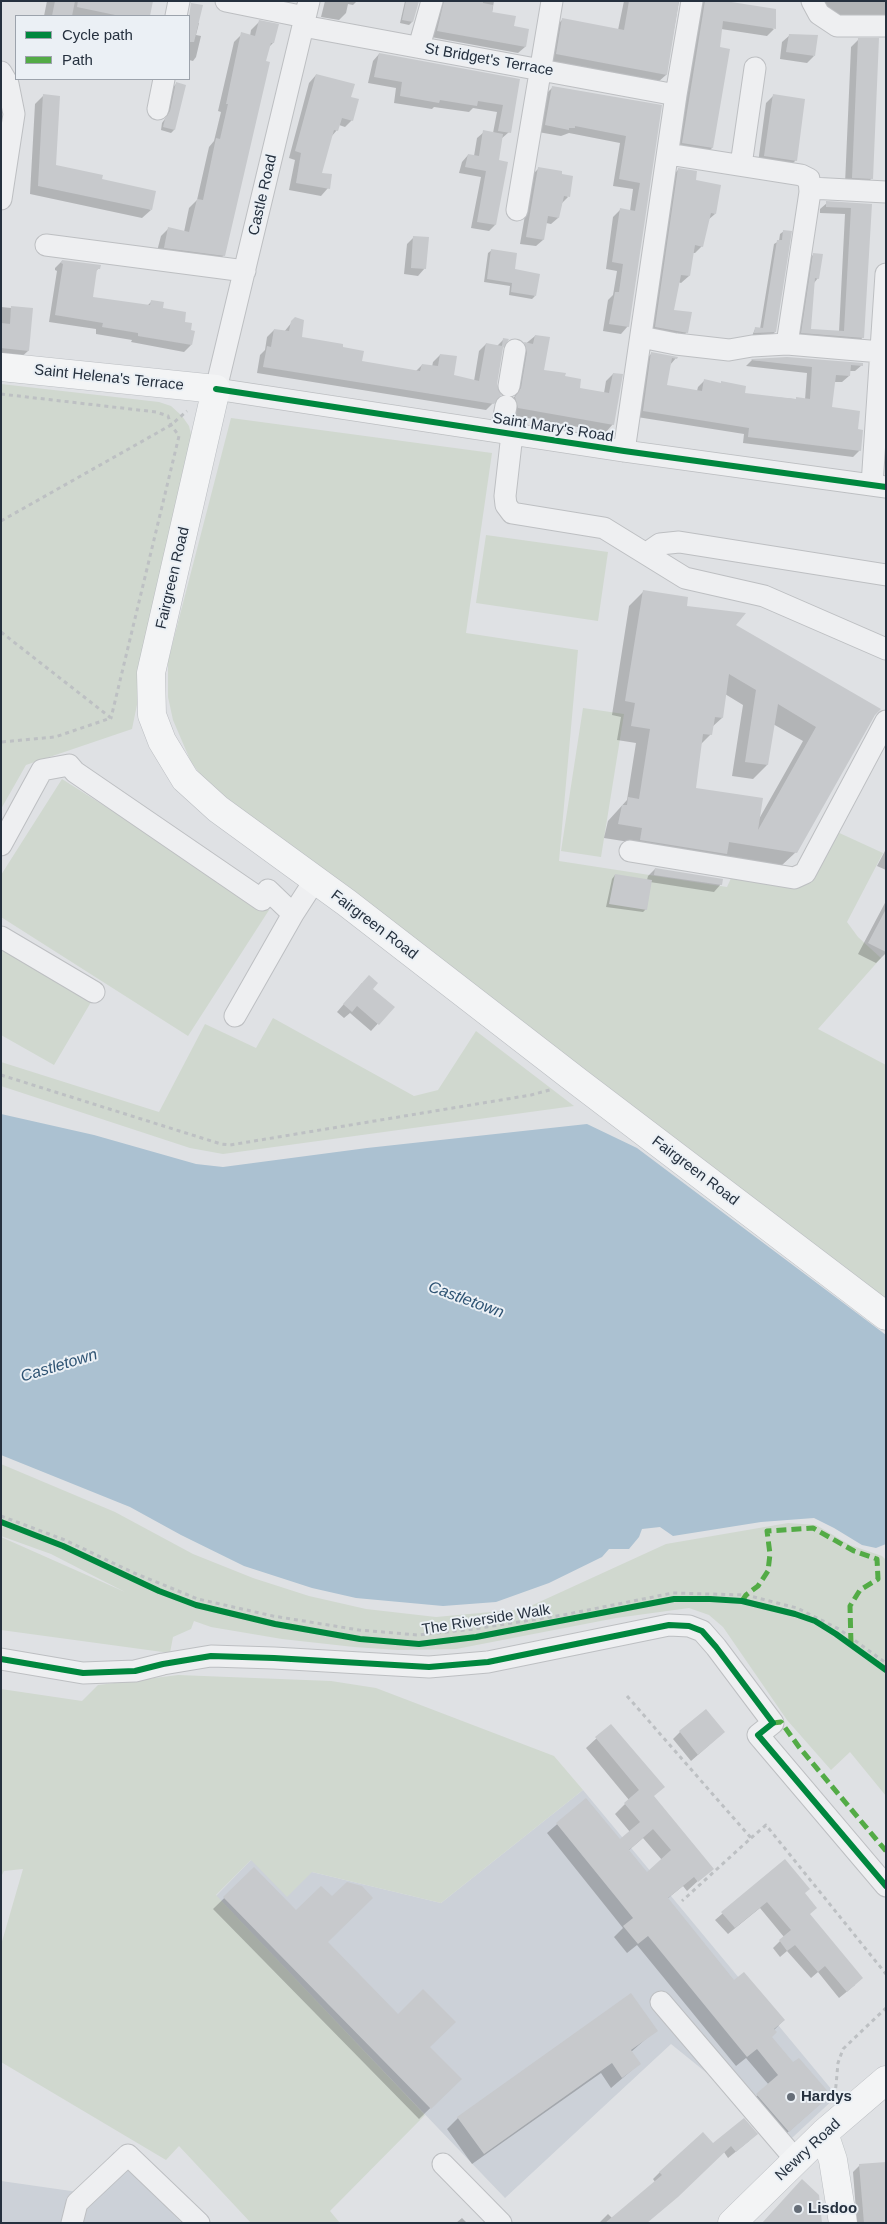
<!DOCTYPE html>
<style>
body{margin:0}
#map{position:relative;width:887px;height:2224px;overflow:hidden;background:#dfe1e4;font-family:Helvetica,sans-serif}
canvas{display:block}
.frame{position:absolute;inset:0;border:2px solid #25303e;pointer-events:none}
.legend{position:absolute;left:15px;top:15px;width:175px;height:65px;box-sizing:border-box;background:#ebf0f5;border:1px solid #9ca3ac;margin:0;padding:6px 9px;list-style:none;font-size:15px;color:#25303e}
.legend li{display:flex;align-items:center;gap:10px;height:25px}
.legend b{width:25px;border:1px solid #9ca3ac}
</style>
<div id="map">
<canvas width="887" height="2224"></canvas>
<div class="frame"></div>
<ul class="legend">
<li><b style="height:6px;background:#00873e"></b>Cycle path</li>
<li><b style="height:6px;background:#53ab46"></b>Path</li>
</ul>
</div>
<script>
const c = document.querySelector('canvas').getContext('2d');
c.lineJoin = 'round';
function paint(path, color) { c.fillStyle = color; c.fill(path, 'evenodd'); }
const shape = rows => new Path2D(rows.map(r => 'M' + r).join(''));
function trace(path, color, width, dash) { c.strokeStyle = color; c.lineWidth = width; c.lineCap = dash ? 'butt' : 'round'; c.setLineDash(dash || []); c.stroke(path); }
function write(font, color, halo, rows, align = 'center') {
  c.font = font + ' Helvetica,sans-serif'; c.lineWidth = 4; c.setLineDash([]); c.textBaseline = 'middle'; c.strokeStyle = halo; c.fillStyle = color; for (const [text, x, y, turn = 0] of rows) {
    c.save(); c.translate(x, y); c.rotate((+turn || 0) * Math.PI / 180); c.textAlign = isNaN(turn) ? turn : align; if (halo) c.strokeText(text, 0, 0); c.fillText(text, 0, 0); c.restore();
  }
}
const built = shape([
 [583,1790,837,2096,779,2150,739,2099,671,2044,505,2198,216,1896,251,1860,312,1872,441,1903],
 [114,2152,182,2223,1,2223,1,2181,78,2192]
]);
const green = shape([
 [1,384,159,402,171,406,182,416,189,426,192,438,132,729,26,765,1,809],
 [231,418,492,453,466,633,578,650,559,861,727,887,732,876,808,884,835,831,883,853,847,922,858,937,881,958,818,1029,886,1065,886,1299,207,783,191,762,173,720,168,697,168,661],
 [486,535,608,552,598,621,476,603],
 [583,708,624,714,601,857,561,851],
 [62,779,269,910,188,1036,1,917,1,875],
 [1,943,94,997,54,1065,1,1035],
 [273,1018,414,1096,438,1090,476,1031,574,1106,223,1154,190,1148,1,1086,1,1062,159,1112,205,1024,256,1048],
 [1,1464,115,1512,193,1554,253,1578,309,1596,366,1609,436,1617,524,1609,666,1544,788,1523,816,1525,850,1545,882,1556,886,1560,886,1796,850,1752,831,1770,787,1720,723,1627,709,1615,689,1608,616,1618,456,1649,398,1650,354,1647,282,1639,211,1627,194,1621,191,1629,173,1637,170,1653,1,1630,1,1537,125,1592,51,1554,1,1536],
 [178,1675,331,1681,376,1688,554,1756,583,1790,441,1903,312,1872,287,1897,251,1860,216,1895,425,2115,330,2211,340,2223,251,2223,179,2146,166,2160,1,2062,1,1945,23,1869,4,1871,1,1877,1,1689,82,1701,98,1685]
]);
const water = shape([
 [1,1114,94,1135,196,1164,223,1167,367,1148,587,1124,637,1148,886,1335,886,1544,876,1548,862,1545,834,1528,814,1518,761,1522,673,1536,660,1527,642,1529,639,1537,629,1549,609,1549,602,1557,549,1583,496,1602,443,1606,356,1598,312,1588,244,1566,181,1535,130,1507,1,1455]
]);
const shadow = shape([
 [47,1,151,1,148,16,44,16],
 [325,1,357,1,353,5,348,4,346,13,339,20,321,17],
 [405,1,418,1,412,22,409,25,400,23],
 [439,1,494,1,492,13,513,27,528,30,525,47,518,53,431,37],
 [624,1,679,1,666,75,658,82,549,61,555,27,562,20,618,30],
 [699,1,726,1,774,29,767,36,721,29,718,48,728,50,712,148,705,155,675,151],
 [825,1,886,1,886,18,831,19,825,14],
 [189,21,199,23,196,35,201,36,196,57,193,61,189,60],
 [259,22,273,43,268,48,224,255,216,263,156,255,161,236,169,228,184,232,189,208,197,200,209,147,214,141,221,112,218,111,234,42,242,34,250,36,251,30],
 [790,35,814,56,807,63,780,59,782,42],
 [858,40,872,178,865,185,845,184,851,47],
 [379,54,518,80,509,132,501,139,497,161,495,225,489,231,471,228,481,177,459,173,462,162,468,155,474,156,477,138,484,132,493,133,497,112,473,108,469,112,434,107,432,109,394,103,396,88,368,83,373,61],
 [316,75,350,98,352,120,345,127,339,125,337,130,331,137,321,174,328,188,321,196,289,190,295,160,289,158,309,83],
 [176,84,174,130,171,133,161,130,162,123,167,116,173,87],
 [553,87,660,106,628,326,621,334,603,331,608,300,613,295,617,271,606,269,613,217,620,210,630,211,633,189,613,186,620,143,569,133,561,136,538,132,545,95],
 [43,96,54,166,101,180,151,210,142,218,30,194,35,104],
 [773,96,796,160,789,167,758,163,766,103],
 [539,168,568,197,562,203,558,218,551,224,546,223,543,240,536,246,520,244,532,175],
 [678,170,695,181,715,214,708,220,702,246,695,253,693,253,689,276,681,283,678,282,673,311,687,332,680,339,648,334,671,177],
 [827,203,871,205,863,337,857,344,796,339,807,261,814,254,818,278,814,283,810,330,839,332,845,214,820,213,820,209],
 [784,231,775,332,772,335,752,336,755,329,760,329,774,244,779,241,780,234],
 [414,237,425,268,418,276,404,274,407,244],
 [492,250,513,270,535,296,532,299,509,295,510,286,484,282,488,253],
 [62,261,99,268,95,272,91,298,147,306,151,302,183,323,191,345,184,352,131,342,132,340,96,334,96,329,49,322,57,271,55,270,55,268],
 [1,307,32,310,28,351,19,359,1,357],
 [292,322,301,338,341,348,361,362,416,371,422,365,432,367,433,362,440,355,452,376,474,381,479,351,486,344,497,346,503,340,507,340,501,347,493,403,486,410,257,373,260,355,265,350,267,337,274,330,284,332],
 [535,336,543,371,564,377,579,389,604,393,606,381,613,374,613,424,606,432,511,415,508,405,515,396,521,360,518,350],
 [652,353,676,358,670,365,666,386,697,391,698,387,704,381,743,394,805,400,807,373,746,366,752,360,862,365,855,371,849,371,849,376,842,382,834,382,831,408,856,431,860,450,853,457,743,443,744,434,637,417,645,360],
 [643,592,685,607,874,715,796,852,781,866,604,838,608,821,627,800,636,743,617,740,621,717,612,715,629,606],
 [725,694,743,705,732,776,753,779,767,765,773,724,803,741,759,819,694,790,700,745,711,734,712,727,722,718],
 [886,849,886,870,877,866],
 [655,869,721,884,714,892,650,882,646,909,643,912,606,907,612,879,615,875,647,880,648,876],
 [886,901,886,953,876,963,858,954],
 [362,983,372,989,393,1007,371,1031,350,1013,344,1018,337,1012],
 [611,1725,653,1797,712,1868,687,1891,683,1886,667,1899,734,1981,784,2020,774,2030,771,2037,793,2064,830,2095,778,2141,747,2105,769,2085,746,2058,736,2066,637,1945,627,1953,614,1937,623,1928,547,1833,586,1799,620,1841,630,1832,615,1814,629,1800,586,1748],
 [643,1838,662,1860,647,1874,628,1851],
 [680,1732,724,1732,691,1761,673,1739],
 [785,1860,804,1894,809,1915,855,1985,839,1998,818,1972,811,1978,787,1951,780,1957,773,1948,784,1937,760,1908,728,1934,715,1920],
 [254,1869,460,2079,419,2119,213,1909],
 [631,1995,656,2030,631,2052,639,2064,611,2088,601,2073,472,2164,447,2129,458,2118],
 [749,2141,728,2158,724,2152,646,2223,599,2223,608,2214,612,2218,655,2182,653,2179,660,2172,713,2144],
 [860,2165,886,2223,857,2223,853,2172],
 [462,2218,467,2223,456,2223]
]);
const building = shape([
 [55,1,75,1,72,16,52,16],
 [78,1,153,1,150,16,120,16,77,7],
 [406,1,419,1,413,22,402,20],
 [444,1,483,1,483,3,493,5,492,12,516,16,514,26,529,29,526,47,437,31],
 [629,1,679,1,667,75,556,54,562,18,624,30],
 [705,1,725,1,776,9,776,29,723,21,720,47,730,49,713,148,682,143],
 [191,3,203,5,194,42,189,42,189,16],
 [259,20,279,24,274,43,271,43,266,61,270,62,225,256,164,248,168,227,189,232,197,199,203,200,216,138,220,139,228,104,226,104,241,32,255,36],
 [789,34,818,35,815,56,786,52],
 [858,38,879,38,873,179,852,178],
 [379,53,520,79,511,133,498,131,503,105,478,101,477,106,440,100,439,103,400,96,402,82,374,77],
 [316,74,355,84,351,97,359,99,353,121,342,118,338,131,334,130,322,173,332,174,330,189,296,183,301,153,295,151],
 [176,82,186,85,175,130,163,127,165,119,170,111],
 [552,86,662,105,629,327,609,324,615,292,619,292,623,264,612,262,620,208,635,211,640,183,619,179,626,136,575,126,575,128,569,128,569,130,545,125],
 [43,94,60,96,56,165,103,175,102,179,156,191,152,210,38,186],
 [773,94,805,99,797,161,764,156],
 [483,130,503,134,499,160,508,162,496,225,477,222,486,171,465,167,468,154,479,156],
 [538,167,562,171,562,174,573,176,570,197,564,196,559,218,548,216,544,240,526,237],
 [678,168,697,171,696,180,721,185,716,214,711,213,703,247,695,245,690,276,681,275,674,310,692,312,688,333,655,327],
 [826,201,872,204,864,338,801,333,813,253,823,254,819,279,815,278,811,329,844,331,851,208,826,207],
 [783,230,792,231,776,332,754,333,755,327,763,328,777,240,782,240],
 [413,236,429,237,426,269,411,268],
 [491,249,517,253,515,269,540,274,536,296,511,292,512,283,487,279],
 [62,260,101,265,100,269,97,269,93,297,150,305,151,300,164,302,163,308,186,312,185,322,192,323,191,330,195,331,192,345,138,336,138,333,102,327,103,323,55,315,63,264,61,263],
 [11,306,33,308,29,351,1,348,1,323,10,324],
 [295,317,304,320,302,337,343,344,343,347,364,351,362,361,420,371,422,364,438,366,440,354,457,356,454,375,479,381,486,343,502,346,503,338,509,339,503,348,497,384,501,395,494,404,263,367,267,346,271,347,274,329,289,331,291,321],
 [535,335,550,337,544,370,566,373,565,376,581,379,580,388,609,393,613,373,623,374,614,425,518,408,515,397,521,388,527,352,524,342,533,344],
 [651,352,678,357,677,359,672,358,667,385,702,391,704,379,721,383,721,381,746,386,745,393,796,399,796,397,810,399,812,367,751,360,752,359,787,357,863,363,863,366,851,365,850,376,836,375,832,407,860,411,858,429,863,430,861,451,748,437,749,428,643,411],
 [643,590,688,597,687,606,746,613,736,625,881,709,875,715,797,853,729,842,727,854,640,840,642,828,618,824,622,805,627,805,628,797,639,799,650,729,631,726,635,703,625,701],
 [729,674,756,690,745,762,768,765,778,704,816,727,758,830,763,798,696,788,703,734,712,735,715,717,723,718],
 [655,868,723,879,722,885,654,875],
 [615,874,652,880,647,910,609,904],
 [886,909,886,952,868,943],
 [369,975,378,983,373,989,395,1007,379,1025,357,1006,352,1012,343,1004],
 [706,1709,725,1732,698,1755,679,1731],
 [611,1724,665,1787,654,1796,714,1869,698,1882,694,1877,668,1898,734,1980,744,1972,785,2020,774,2029,777,2032,772,2037,793,2062,799,2058,831,2095,789,2132,756,2094,778,2075,757,2049,747,2057,648,1936,638,1944,623,1926,633,1918,556,1823,586,1798,620,1839,640,1822,624,1803,639,1790,595,1737],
 [653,1829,671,1850,647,1872,629,1850],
 [785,1859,810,1889,805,1893,817,1908,810,1914,863,1978,847,1992,825,1966,818,1972,795,1945,787,1951,779,1940,791,1930,767,1902,735,1928,721,1912],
 [254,1867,296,1910,321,1886,332,1896,347,1882,362,1886,373,1898,328,1942,398,2014,423,1989,456,2022,430,2047,462,2079,431,2109,223,1897],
 [631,1993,658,2031,631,2050,641,2064,622,2078,612,2063,484,2154,457,2117],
 [744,2118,758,2134,736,2152,731,2146,678,2197,647,2223,605,2223,662,2175,659,2172,703,2132,713,2143],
 [886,2162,886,2223,864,2223,859,2164],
 [802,2179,819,2195,822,2223,762,2223]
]);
const path = shape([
 [1,394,156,412,168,416,171,425,179,436,111,718],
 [1,521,171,425,187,411],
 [1,632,111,718,55,737,1,742],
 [1,1075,221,1144,230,1145,531,1095,553,1089],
 [1,1516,65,1540,134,1573,198,1599,273,1616,359,1630,418,1635,474,1629,563,1615,673,1593,746,1595,797,1608,839,1629,886,1663],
 [627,1696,751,1838,682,1901],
 [751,1838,766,1825,886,1974],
 [835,2096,838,2063,843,2049,886,2008]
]);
const minor = shape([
 [226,1,305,17],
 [309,1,216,389,624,451,886,487],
 [812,1,819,14,837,26,886,26],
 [176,16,179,1],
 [303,26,676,95],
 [419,47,432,1],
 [1,72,8,84,14,114,1,199],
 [158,109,164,79],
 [668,154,801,175,809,179,810,192,787,344],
 [741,165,755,68],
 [810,188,886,192],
 [517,210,552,1],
 [46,245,245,271],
 [641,337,676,344,729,350,752,346,787,344,881,352],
 [509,386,515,350],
 [501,432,506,406],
 [512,434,505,496,506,505,512,513,604,528,685,578,764,596,886,649],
 [624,451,676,95,692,1],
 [872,485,886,274],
 [647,553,660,544,679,542,886,575],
 [1,845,42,770,69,765,75,772,262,900,268,890,293,914,315,880],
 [630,851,794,878,805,873,886,721],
 [1,937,94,992],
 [235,1016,293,914],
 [1,1659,83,1673,135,1671,163,1664,211,1656,274,1658,429,1667,488,1662,669,1625,689,1626,702,1631,716,1647,773,1723,758,1735,886,1886],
 [661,2002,796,2160],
 [443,2164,501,2223],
 [72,2223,77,2203,128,2155,199,2223]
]);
const major = shape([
 [1,367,216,389,151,673,152,715,162,741,185,779,218,809,347,903,577,1081,886,1316],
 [824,2133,833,2160,843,2223],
 [732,2223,824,2133,886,2080]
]);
const quiet = shape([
 [742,1601,746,1595,758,1586,768,1571,770,1554,767,1531,813,1528,854,1551,877,1559,878,1579,860,1590,850,1606,851,1644],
 [773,1723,781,1722,799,1747,886,1851]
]);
const cycleway = shape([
 [216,389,624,451,886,487],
 [1,1522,63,1546,159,1591,196,1605,275,1624,360,1639,419,1644,476,1637,674,1599,710,1599,742,1601,795,1614,815,1621,836,1634,886,1670],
 [1,1659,83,1673,135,1671,163,1664,211,1656,274,1658,429,1667,488,1662,669,1625,689,1626,702,1631,716,1647,773,1723,758,1735,886,1886]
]);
const markers = [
 [791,2097,5,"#666e78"],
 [798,2209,5,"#666e78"]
];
const streetNames = [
 ["St Bridget's Terrace",489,60,10],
 ["Castle Road",263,195,-77],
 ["Saint Helena's Terrace",109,378,6],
 ["Saint Mary's Road",553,428,9],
 ["Fairgreen Road",173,578,-77],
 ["Fairgreen Road",374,925,37],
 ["Fairgreen Road",695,1171,37],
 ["The Riverside Walk",486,1620,-9],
 ["Newry Road",808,2150,-43]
];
const poiNames = [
 ["Hardys",801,2097],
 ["Lisdoo",808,2209]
];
const waterNames = [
 ["Castletown",466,1300,20],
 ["Castletown",59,1366,-17]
];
paint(built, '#ccd1d8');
paint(green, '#d0d8cf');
paint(water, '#abc1d1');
paint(shadow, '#0003');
paint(building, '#c7c9cc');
trace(minor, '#bdbfc2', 23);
trace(major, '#bbbec2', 29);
trace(path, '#bdc0c3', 3, [4, 4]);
trace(minor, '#eeeff1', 21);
trace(major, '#f3f4f5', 28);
trace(quiet, '#53ab46', 5, [10, 5]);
trace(cycleway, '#00873e', 6);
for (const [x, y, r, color] of markers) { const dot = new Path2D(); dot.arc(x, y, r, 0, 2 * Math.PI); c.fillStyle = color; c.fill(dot); trace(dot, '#ebf0f5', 2); }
write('15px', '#25303e', '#ebf0f5', streetNames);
write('bold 15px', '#25303e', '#ebf0f5', poiNames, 'left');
write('italic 16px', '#2e5373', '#ebf0f5', waterNames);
</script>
